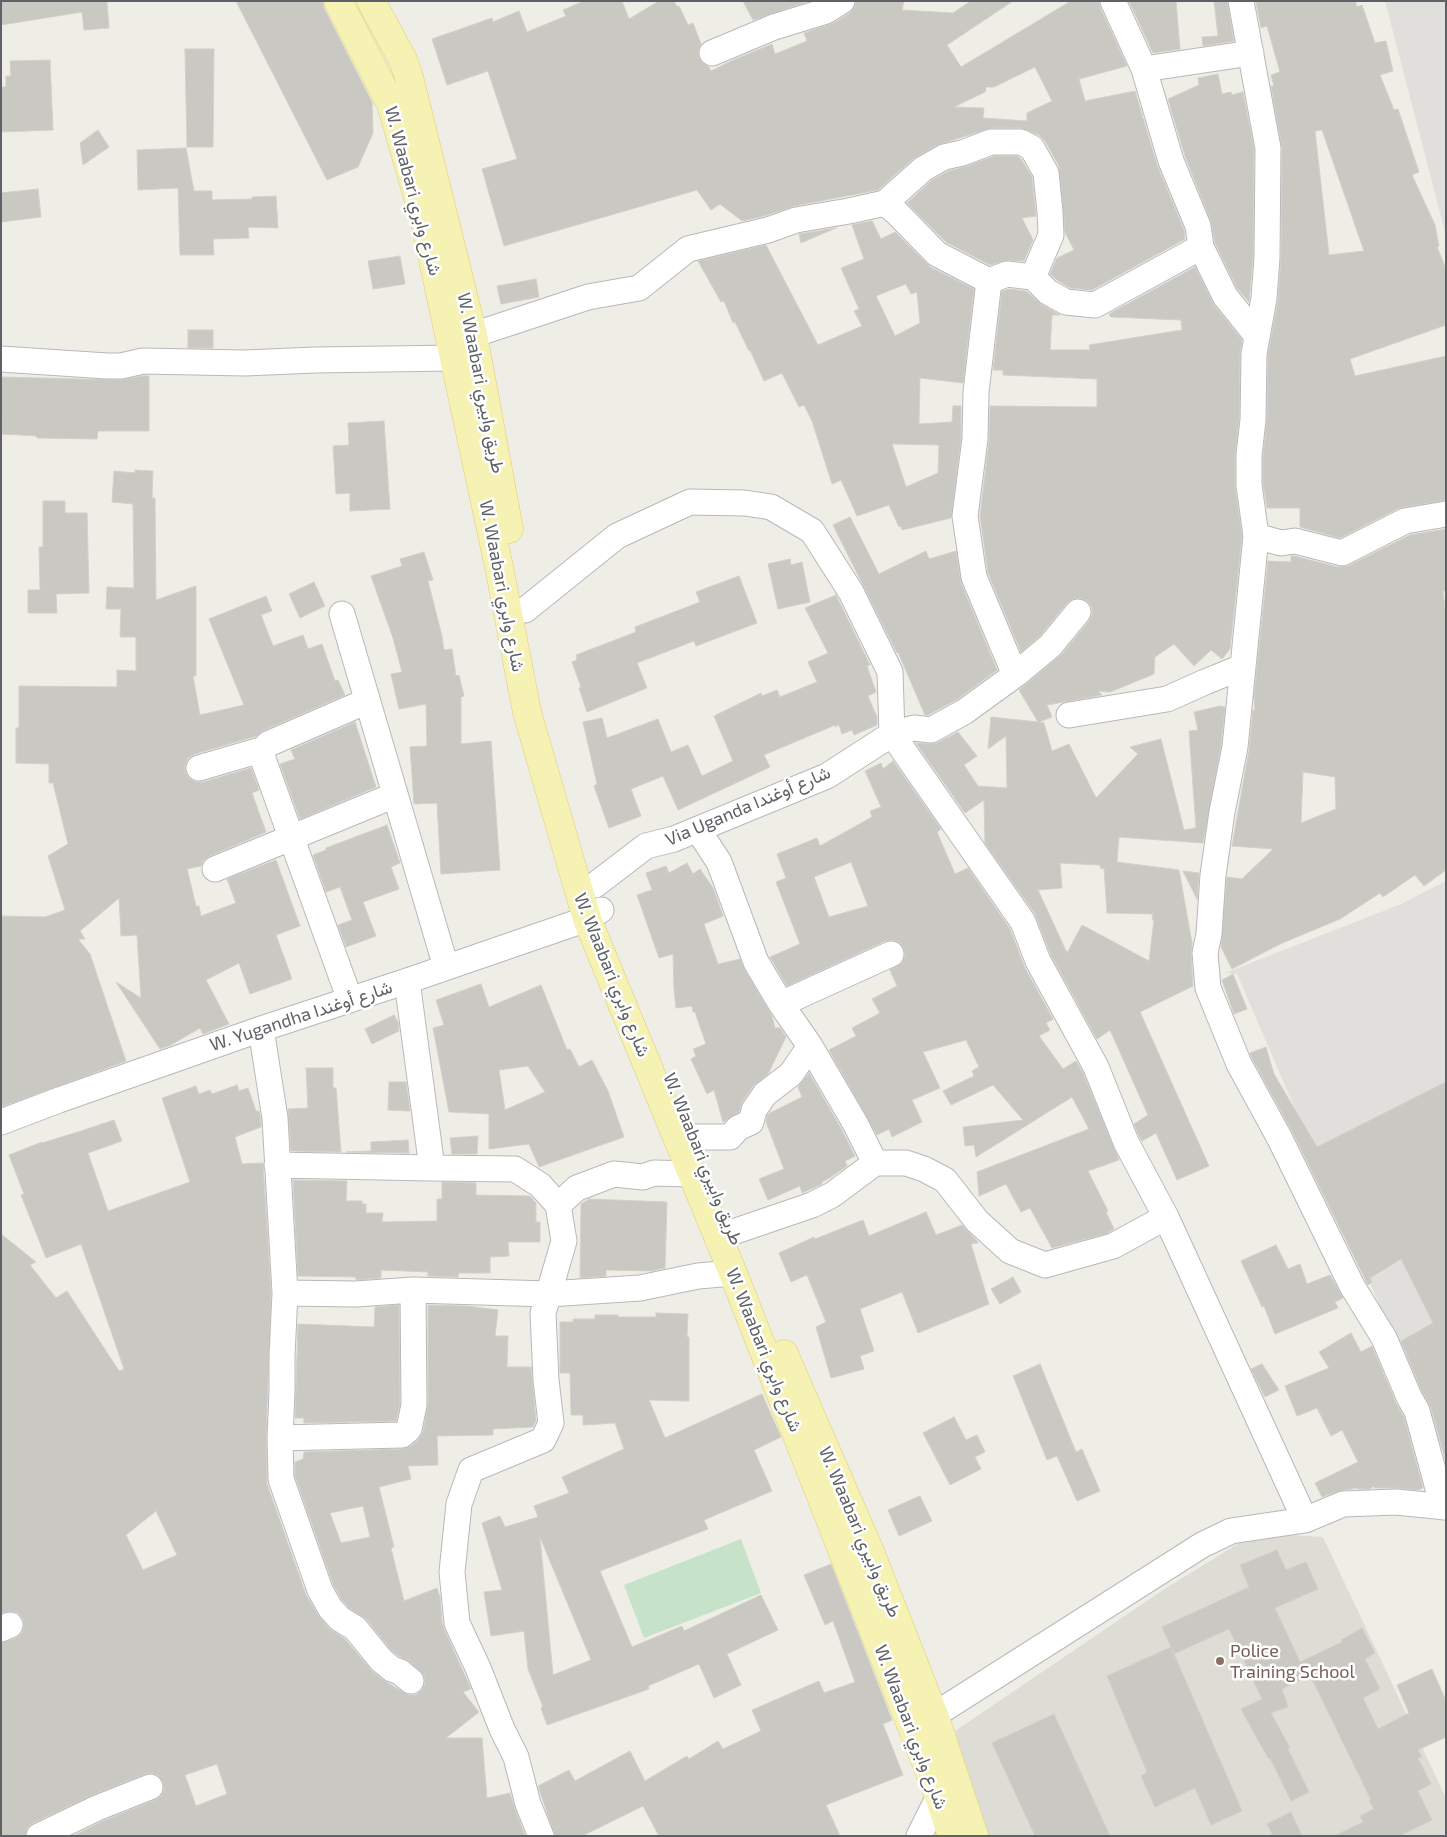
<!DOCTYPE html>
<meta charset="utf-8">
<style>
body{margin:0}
#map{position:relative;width:1447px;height:1837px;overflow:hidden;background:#eeeee7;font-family:"Exo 2",sans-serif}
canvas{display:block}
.frame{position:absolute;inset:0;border:2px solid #5e6165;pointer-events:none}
</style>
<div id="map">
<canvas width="1447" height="1837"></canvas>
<div class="frame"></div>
</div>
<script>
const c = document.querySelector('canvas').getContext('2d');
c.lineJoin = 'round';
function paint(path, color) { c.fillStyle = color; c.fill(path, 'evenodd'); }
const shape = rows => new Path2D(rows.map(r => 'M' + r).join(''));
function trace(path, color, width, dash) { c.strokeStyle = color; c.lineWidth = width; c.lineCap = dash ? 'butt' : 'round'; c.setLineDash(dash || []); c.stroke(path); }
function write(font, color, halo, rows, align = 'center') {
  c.font = font + ' "Exo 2",Vazirmatn,sans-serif'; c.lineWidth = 5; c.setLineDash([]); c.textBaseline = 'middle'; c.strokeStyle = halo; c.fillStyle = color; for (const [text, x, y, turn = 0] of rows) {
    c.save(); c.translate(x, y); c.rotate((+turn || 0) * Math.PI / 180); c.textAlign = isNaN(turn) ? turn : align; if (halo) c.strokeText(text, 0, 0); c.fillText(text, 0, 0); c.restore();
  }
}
const industrial = shape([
 [1385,1,1446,1,1446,236],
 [1446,881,1446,1459,1237,974,1225,973,1401,904]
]);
const education = shape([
 [1276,1534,1323,1537,1446,1798,1446,1836,984,1836,955,1731,1163,1590,1239,1543]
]);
const green = shape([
 [741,1539,761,1593,644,1638,624,1585]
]);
const building = shape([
 [1,1,107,1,109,28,84,30,82,12,1,25,1,1],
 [236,1,323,1,324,8,372,102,373,133,358,167,327,180,236,1],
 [584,1,622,1,629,19,659,1,674,1,677,7,679,6,688,25,693,23,701,44,698,51,699,58,703,64,709,67,711,71,731,61,772,44,775,54,807,41,804,33,834,23,850,13,854,8,856,1,904,1,902,10,953,13,971,1,1013,1,947,45,961,67,1071,1,1099,1,1100,7,1127,66,1079,79,1085,101,1135,91,1157,165,1184,230,1185,239,1092,290,1070,288,1057,280,1050,274,1057,258,1074,250,1065,232,1059,166,1045,141,1039,135,1021,128,991,128,937,145,914,158,878,190,794,206,764,216,742,221,720,204,711,210,697,190,504,246,482,169,517,159,488,71,447,85,432,39,492,18,493,22,519,11,527,32,566,16,563,10,584,1],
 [1035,67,1052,101,1027,113,1027,121,983,118,984,108,954,107,985,92,986,87,994,87,1035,67],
 [743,1,809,1,753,20,743,1],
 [1129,1,1176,1,1180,49,1153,53,1129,1],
 [1214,1,1227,1,1234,41,1203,46,1202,37,1218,36,1214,1],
 [1260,1,1355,1,1357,7,1362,5,1375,43,1386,41,1393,71,1380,75,1394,110,1398,109,1419,172,1412,175,1435,225,1439,246,1437,247,1446,269,1446,325,1350,359,1355,376,1446,356,1446,500,1399,508,1340,538,1300,527,1300,508,1267,508,1263,484,1263,456,1267,420,1268,355,1278,300,1281,259,1282,148,1271,86,1274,86,1271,75,1280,72,1267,26,1261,28,1256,2,1260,1],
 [1322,130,1364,251,1329,255,1315,131,1322,130],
 [185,49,214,49,213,147,187,147,185,49],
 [50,60,53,130,1,132,1,87,6,87,6,76,11,76,10,61,50,60],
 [1218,74,1222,94,1231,92,1232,95,1243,92,1254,149,1253,257,1249,302,1237,288,1215,243,1211,221,1185,156,1168,99,1199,85,1198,78,1218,74],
 [98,130,109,147,83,165,80,143,98,130],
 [186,148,194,191,212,191,212,200,252,199,252,197,276,196,278,228,248,227,249,238,213,239,214,255,180,255,178,188,138,190,137,150,186,148],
 [994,156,1017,156,1021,159,1032,177,1036,216,1022,218,1033,240,1024,261,1008,260,990,265,946,242,907,203,931,181,949,171,967,166,994,156],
 [38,189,41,217,1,222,1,193,38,189],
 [872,221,881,239,895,232,930,267,974,289,963,383,920,378,919,424,952,422,953,406,961,406,961,438,951,518,902,530,901,526,899,527,889,505,857,516,841,480,832,484,812,421,804,405,799,407,782,373,764,381,750,350,749,351,735,322,733,323,724,301,721,302,698,261,766,245,818,345,862,326,854,311,859,309,841,268,864,259,852,225,872,221],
 [906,284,911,294,917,292,920,323,895,336,876,296,906,284],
 [892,444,939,445,938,473,906,487,892,444],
 [836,228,801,243,799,234,836,228],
 [400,256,405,284,373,289,368,261,400,256],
 [1195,267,1214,305,1242,340,1240,354,1239,419,1235,455,1235,487,1242,536,1230,649,1222,659,1211,650,1194,666,1174,644,1155,657,1154,674,1110,692,1098,691,1102,695,1047,705,1052,717,1039,722,1044,723,1052,751,1069,744,1096,798,1138,754,1130,747,1161,739,1184,830,1196,828,1189,731,1198,730,1194,712,1220,706,1225,707,1221,745,1203,843,1119,837,1117,862,1179,870,1192,943,1191,954,1193,986,1140,1012,1209,1166,1177,1180,1156,1133,1142,1141,1139,1136,1134,1124,1148,1115,1110,1030,1097,1039,1051,955,1035,914,985,843,984,800,965,813,916,743,929,744,937,743,958,732,977,756,964,765,978,786,1007,788,1006,736,988,749,991,717,1038,722,1019,690,1061,655,1089,621,1092,615,1092,607,1087,601,1080,598,1073,599,1067,603,1040,636,1021,652,988,573,980,516,989,441,990,406,1097,407,1097,379,1003,375,1003,370,993,370,1002,291,1009,289,1026,291,1041,304,1060,315,1052,315,1050,350,1090,350,1089,345,1182,330,1181,320,1111,317,1109,314,1195,267],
 [1060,863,1100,865,1101,869,1104,868,1107,913,1153,914,1152,920,1154,920,1149,961,1082,925,1067,953,1038,890,1062,888,1060,863],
 [536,279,539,297,501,304,497,286,536,279],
 [188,330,213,330,213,348,188,348,188,330],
 [142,376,149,376,149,431,98,431,97,439,37,438,37,436,2,434,1,377,121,380,142,376],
 [384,421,390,509,350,511,350,493,336,494,333,446,349,445,348,423,384,421],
 [135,470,153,471,152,498,155,498,156,600,196,586,196,676,193,676,200,715,244,705,209,619,266,596,272,611,261,615,273,646,303,635,308,649,322,644,335,681,338,680,345,695,262,731,256,736,195,754,188,758,185,765,185,772,189,778,196,782,203,782,251,768,259,790,252,793,266,832,210,856,204,860,201,866,187,869,196,906,199,906,201,916,236,903,227,879,276,860,300,926,276,935,292,979,250,994,239,963,206,980,229,1024,203,1034,200,1028,171,1045,160,1049,116,982,141,998,137,935,121,936,119,898,80,931,85,939,78,939,90,954,126,1061,1,1107,1,916,45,917,65,910,48,856,68,844,53,783,49,783,49,764,16,763,16,728,19,728,19,686,117,687,117,670,136,671,136,637,120,637,121,609,106,609,107,587,134,588,133,504,112,502,114,471,135,473,135,470],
 [43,501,65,501,65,513,87,513,89,593,56,594,57,613,28,613,28,590,40,590,39,547,43,547,43,501],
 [850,517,879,574,926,551,929,559,956,551,961,583,997,670,956,700,928,715,925,715,898,652,897,653,833,525,850,517],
 [1446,529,1446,591,1443,591,1446,615,1446,870,1424,886,1415,875,1383,897,1380,893,1340,919,1280,944,1232,969,1221,947,1227,877,1242,879,1273,849,1232,846,1249,750,1253,710,1255,710,1254,697,1268,561,1291,562,1291,556,1294,556,1338,567,1348,566,1410,535,1446,529],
 [1303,772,1335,777,1336,809,1301,823,1303,772],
 [424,552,433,580,428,581,442,636,444,650,452,649,456,676,459,675,464,696,461,697,461,744,491,741,500,870,441,874,437,803,414,804,410,747,427,746,426,704,399,709,391,674,402,672,393,638,371,576,402,566,400,559,424,552],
 [790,559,791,565,802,562,810,602,778,609,768,564,790,559],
 [739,576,757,623,696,646,694,641,637,663,647,688,587,712,579,688,581,687,572,662,577,660,576,655,636,632,635,627,700,602,696,592,739,576],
 [314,582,325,606,300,618,289,594,314,582],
 [836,595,870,665,867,666,876,692,868,696,877,717,877,725,854,735,852,730,842,734,839,725,835,727,835,725,764,755,770,767,678,810,663,776,631,789,641,816,609,828,594,786,597,784,583,722,602,718,607,738,658,719,671,752,688,745,702,776,733,761,714,716,761,693,762,696,777,690,780,697,817,682,808,662,828,653,805,608,836,595],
 [355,722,376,787,300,819,280,764,295,759,291,750,355,722],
 [893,761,941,829,937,832,955,874,968,868,1010,929,1025,968,1053,1019,1046,1023,1050,1030,1039,1036,1063,1069,1076,1061,1083,1073,1119,1160,1088,1171,1108,1211,1106,1212,1114,1229,1108,1233,1052,1248,1030,1208,1021,1212,1006,1184,979,1196,977,1172,1089,1129,1072,1097,976,1157,974,1145,965,1146,963,1127,1023,1120,993,1085,951,1105,943,1091,974,1076,972,1071,979,1067,966,1040,923,1052,940,1088,912,1100,922,1122,892,1137,889,1129,877,1135,829,1050,856,1036,852,1028,880,1013,872,999,897,986,890,970,902,963,905,956,904,949,900,943,893,940,885,941,787,986,770,957,800,944,776,882,786,878,777,854,817,838,820,846,872,817,870,811,881,807,865,771,881,763,883,769,893,761],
 [851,862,868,906,829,917,814,877,851,862],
 [387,825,400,863,391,867,399,889,363,902,376,936,346,947,338,925,352,920,340,887,326,892,313,855,326,850,326,848,387,825],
 [687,863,693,874,700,869,713,888,723,916,704,924,718,964,740,959,744,969,772,1016,775,1028,780,1028,786,1037,768,1074,753,1086,742,1102,739,1112,723,1122,714,1090,707,1094,691,1059,696,1056,693,1049,706,1044,695,1012,693,1012,692,1006,676,1008,674,990,673,954,659,958,637,895,652,890,646,873,666,866,669,873,687,863],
 [1183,871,1199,873,1197,899,1183,871],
 [1233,974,1247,1009,1234,1014,1222,980,1233,974],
 [481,984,489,1007,541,985,567,1050,570,1049,579,1067,592,1060,608,1091,624,1137,539,1167,529,1144,489,1149,489,1114,449,1112,433,1028,444,1025,436,1000,481,984],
 [528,1066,545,1092,505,1110,499,1070,528,1066],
 [394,1015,398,1022,399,1031,372,1044,365,1029,394,1015],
 [1266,1047,1274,1074,1317,1147,1446,1082,1446,1462,1431,1407,1422,1391,1401,1341,1433,1323,1401,1259,1370,1278,1372,1282,1368,1285,1365,1279,1293,1133,1252,1058,1250,1053,1266,1047],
 [306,1068,333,1068,333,1088,336,1088,341,1152,291,1151,288,1109,308,1108,306,1068],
 [809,1073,842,1130,855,1156,845,1161,847,1166,831,1177,822,1182,822,1184,802,1193,800,1186,768,1200,759,1179,784,1169,766,1122,767,1116,770,1113,802,1097,798,1087,809,1073],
 [389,1082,406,1082,410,1111,388,1110,389,1082],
 [237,1085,239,1091,248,1088,256,1111,259,1111,261,1120,261,1127,235,1137,242,1164,263,1163,271,1293,266,1437,267,1484,306,1595,318,1615,330,1629,345,1639,372,1671,383,1680,408,1695,416,1695,422,1690,425,1684,424,1675,409,1661,399,1656,391,1650,366,1619,349,1608,342,1600,333,1584,295,1476,295,1462,303,1459,304,1452,402,1449,411,1446,419,1439,423,1432,428,1405,428,1305,467,1306,498,1310,495,1336,508,1336,507,1367,531,1367,536,1421,533,1427,493,1429,493,1435,437,1436,438,1465,408,1466,411,1479,379,1487,394,1547,391,1548,404,1601,437,1588,440,1597,442,1622,444,1629,471,1689,463,1692,479,1712,446,1738,482,1738,487,1798,510,1793,515,1809,525,1836,73,1836,103,1821,155,1800,161,1796,164,1790,163,1782,158,1775,152,1773,145,1774,92,1795,33,1823,27,1828,25,1836,1,1836,1,1643,16,1638,22,1633,24,1626,23,1619,18,1613,11,1611,1,1613,1,1234,36,1262,30,1265,56,1298,67,1291,119,1371,124,1369,81,1244,46,1258,21,1195,24,1194,9,1155,42,1142,42,1143,81,1131,114,1120,122,1141,88,1153,108,1211,190,1182,162,1098,196,1086,199,1094,210,1090,212,1094,237,1085],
 [363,1506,370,1537,341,1543,330,1513,363,1506],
 [156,1511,177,1555,143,1570,126,1535,156,1511],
 [217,1764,227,1794,196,1806,185,1775,217,1764],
 [478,1136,477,1154,452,1154,450,1138,478,1136],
 [408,1140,409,1153,346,1152,371,1151,371,1142,408,1140],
 [293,1180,347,1181,346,1201,362,1201,362,1204,366,1204,366,1213,383,1213,382,1222,437,1221,437,1199,442,1199,442,1182,476,1183,476,1195,530,1196,536,1203,536,1222,540,1222,540,1242,508,1242,509,1256,490,1257,490,1273,459,1273,458,1277,428,1276,428,1272,381,1270,381,1278,356,1280,356,1277,298,1276,293,1180],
 [589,1199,667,1202,665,1268,651,1271,606,1270,606,1276,580,1278,581,1204,589,1199],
 [926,1212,936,1235,962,1225,977,1241,978,1243,971,1244,989,1304,918,1333,902,1292,860,1309,874,1351,860,1356,864,1369,831,1378,816,1327,826,1322,807,1275,791,1282,779,1253,814,1237,815,1239,863,1220,869,1236,926,1212],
 [1276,1245,1288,1269,1300,1264,1307,1284,1330,1275,1343,1298,1335,1302,1338,1308,1275,1334,1264,1306,1262,1307,1241,1261,1276,1245],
 [1013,1277,1021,1292,1000,1304,991,1289,1013,1277],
 [399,1305,400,1404,396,1421,304,1423,304,1418,295,1418,298,1324,374,1327,375,1307,399,1305],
 [656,1313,688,1314,687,1337,689,1337,689,1401,649,1400,665,1438,762,1394,781,1437,754,1450,772,1491,704,1520,708,1529,600,1571,632,1647,682,1626,684,1631,761,1595,778,1630,727,1654,741,1685,714,1698,699,1664,648,1686,649,1689,547,1725,541,1708,543,1707,528,1669,524,1631,491,1636,484,1592,502,1590,482,1523,500,1516,505,1527,538,1517,534,1506,569,1493,562,1477,624,1449,615,1423,583,1425,583,1415,571,1415,570,1373,560,1373,560,1322,573,1322,573,1319,595,1319,595,1315,618,1315,618,1317,656,1317,656,1313],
 [540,1537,591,1660,553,1675,540,1537],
 [1351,1333,1361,1352,1372,1346,1396,1403,1404,1417,1423,1488,1418,1490,1397,1488,1375,1488,1374,1486,1370,1489,1358,1489,1357,1488,1338,1491,1322,1497,1315,1483,1358,1462,1342,1430,1331,1436,1317,1408,1297,1416,1285,1386,1329,1368,1319,1352,1351,1333],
 [1040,1364,1076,1452,1082,1449,1100,1491,1077,1501,1057,1456,1047,1460,1013,1376,1040,1364],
 [1262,1364,1279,1390,1265,1397,1251,1369,1262,1364],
 [954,1417,966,1440,977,1435,985,1452,975,1457,981,1469,950,1485,923,1433,954,1417],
 [920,1496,932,1521,899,1536,888,1510,920,1496],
 [1277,1550,1286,1570,1306,1562,1318,1589,1275,1608,1300,1662,1342,1642,1341,1640,1362,1628,1375,1653,1365,1659,1380,1689,1363,1698,1378,1729,1409,1713,1397,1685,1432,1669,1446,1701,1446,1737,1418,1750,1422,1757,1418,1758,1431,1784,1418,1791,1432,1820,1399,1836,1334,1836,1363,1822,1360,1816,1374,1809,1369,1801,1371,1800,1310,1675,1282,1689,1288,1707,1271,1713,1290,1748,1288,1749,1309,1792,1291,1801,1270,1758,1269,1759,1260,1744,1241,1709,1262,1699,1229,1629,1174,1654,1162,1627,1249,1587,1240,1565,1277,1550],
 [831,1564,892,1720,883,1724,903,1775,826,1805,840,1836,659,1836,643,1806,582,1836,555,1836,538,1786,569,1770,575,1781,630,1751,645,1781,687,1756,689,1759,718,1741,723,1749,761,1731,752,1710,819,1681,824,1693,855,1682,833,1621,825,1625,804,1575,831,1564],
 [1171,1647,1242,1811,1211,1825,1195,1788,1155,1807,1141,1776,1147,1772,1107,1676,1171,1647],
 [1054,1714,1110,1836,1035,1836,992,1743,1054,1714],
 [1291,1812,1302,1836,1273,1836,1267,1824,1291,1812]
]);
const minor = shape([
 [1113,1,1144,69,1171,161,1198,226,1201,247,1225,296,1257,336],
 [1241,1,1268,148,1267,258,1264,298,1254,354,1253,420,1249,455,1249,485,1256,536,1235,747,1222,812,1213,875,1209,934,1205,953,1208,988,1239,1064,1280,1139,1352,1286,1384,1338,1409,1397,1417,1411,1443,1507],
 [712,53,774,27,826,11,842,1],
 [1144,69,1251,53],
 [885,203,923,169,944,157,962,153,991,142,1021,142,1032,148,1046,173,1050,212,1051,235,1033,277],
 [473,335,588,297,639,288,688,249,768,230,796,220,849,211,885,203,896,212,937,254,989,281],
 [1,359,107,366,121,366,143,361,245,363,315,360,455,358],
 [1256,536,1281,543,1295,541,1342,553,1405,521,1446,514],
 [525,610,617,536,690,502,745,503,771,507,812,531,851,592,890,672,892,734,827,776,674,839,646,846,595,885],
 [1078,612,1050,646,1015,675,964,712,931,730,914,728,892,734,1023,922,1038,961,1096,1067,1126,1142,1166,1217,1305,1520],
 [342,614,446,967],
 [1015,675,974,577,965,516,975,439,976,392,989,281,1007,274,1033,277,1048,292,1066,302,1095,305,1201,247],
 [1069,715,1167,699,1205,682,1242,667],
 [199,768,264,749],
 [215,869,395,795],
 [407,981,432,1168,515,1169,540,1185,558,1205,564,1241,543,1313,546,1380,551,1423,543,1440,471,1470,459,1504,452,1572,457,1623,478,1668,502,1729,516,1757,528,1804,541,1836],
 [350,1000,263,759,263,750,268,744,367,701],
 [781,1004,891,954],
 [261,1029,275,1118,285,1293,282,1356,282,1391,280,1438,281,1479,320,1590,330,1608,340,1619,355,1628,381,1660,392,1669,400,1672,411,1681],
 [810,1046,855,1123,875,1163],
 [1,1122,59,1100,261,1029,407,981,587,919,601,910],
 [695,1137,730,1137,738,1128,751,1122,754,1110,765,1094,791,1074,810,1046,781,1004,756,962,719,862,698,830],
 [277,1165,432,1168],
 [558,1205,577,1188,614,1174,643,1177,654,1173,693,1174],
 [733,1232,812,1205,832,1195,875,1163,906,1163,924,1169,945,1180,977,1221,1010,1251,1045,1265,1113,1246,1166,1217],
 [285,1293,356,1294,413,1290,549,1294,640,1288,698,1276,733,1273],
 [280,1438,402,1435,409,1429,414,1405,413,1290],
 [1,1629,10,1625],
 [917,1726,1202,1545,1231,1531,1305,1520,1343,1504,1396,1502,1446,1507],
 [39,1836,97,1808,150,1787],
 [919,1836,939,1796]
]);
const major = shape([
 [338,1,391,104,424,218,499,567,527,712,587,919,733,1273,939,1796,952,1836],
 [371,1,403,60,409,77,473,335,509,529],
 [784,1354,871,1554,934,1715,974,1836]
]);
const markers = [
 [1220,1661,5,"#8d6e63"]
];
const streetNames = [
 ["W. Waabari شارع وابري",413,191,75],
 ["W. Waabari طريق وابيري",481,383,79],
 ["W. Waabari شارع وابري",502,586,79],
 ["Via Uganda شارع أوغندا",748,806,-23],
 ["W. Waabari شارع وابري",612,975,68],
 ["W. Yugandha شارع أوغندا",301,1016,-18],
 ["W. Waabari طريق وابيري",703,1159,68],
 ["W. Waabari شارع وابري",764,1350,68],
 ["W. Waabari طريق وابيري",860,1532,67],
 ["W. Waabari شارع وابري",911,1727,69]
];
const educationNames = [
 ["Police",1230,1651],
 ["Training School",1230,1672]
];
paint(industrial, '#e1dfdb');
paint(education, '#deddd5');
paint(green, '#c6e3c9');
paint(building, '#cac8c3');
trace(building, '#d3d0c6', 1);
trace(minor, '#b7b8bc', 27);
trace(major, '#e2cc6d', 29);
trace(minor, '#fff', 25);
trace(major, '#f6f2b4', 28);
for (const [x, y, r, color] of markers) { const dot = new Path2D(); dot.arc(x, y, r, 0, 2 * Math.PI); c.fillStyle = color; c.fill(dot); trace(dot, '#fff', 2); }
write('18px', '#5e6165', '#fff', streetNames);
write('18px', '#785e54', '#fff', educationNames, 'left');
</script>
